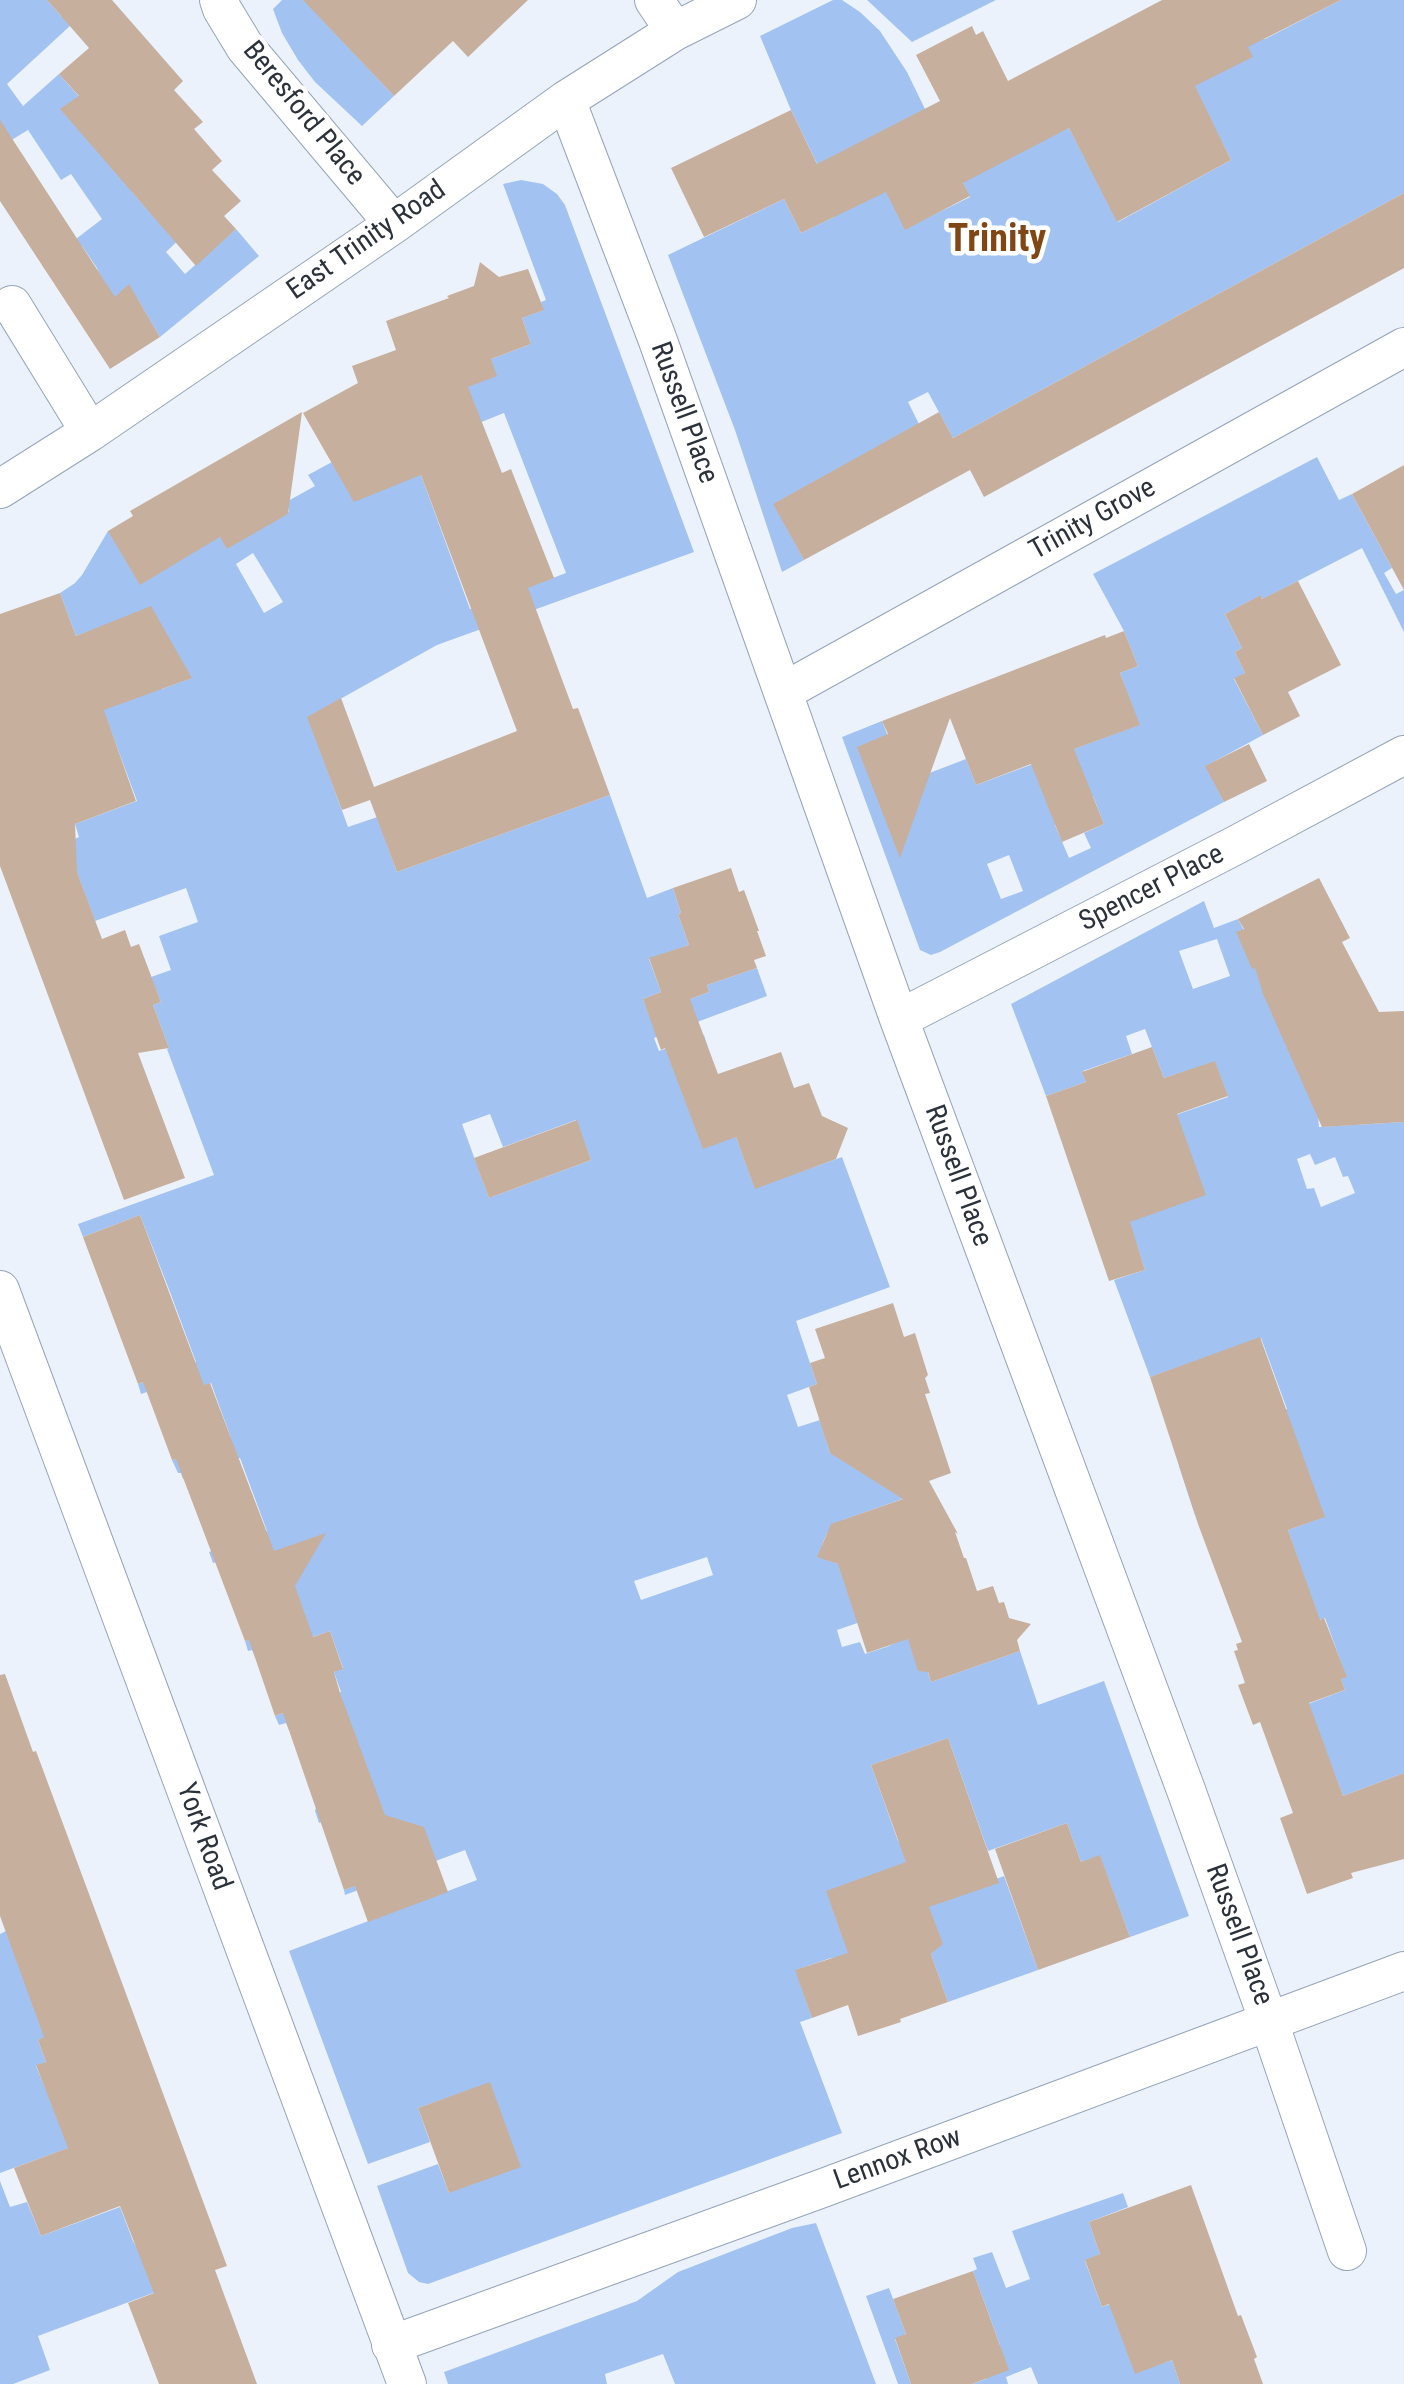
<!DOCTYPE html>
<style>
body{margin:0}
canvas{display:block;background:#ebf2fb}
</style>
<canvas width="1404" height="2384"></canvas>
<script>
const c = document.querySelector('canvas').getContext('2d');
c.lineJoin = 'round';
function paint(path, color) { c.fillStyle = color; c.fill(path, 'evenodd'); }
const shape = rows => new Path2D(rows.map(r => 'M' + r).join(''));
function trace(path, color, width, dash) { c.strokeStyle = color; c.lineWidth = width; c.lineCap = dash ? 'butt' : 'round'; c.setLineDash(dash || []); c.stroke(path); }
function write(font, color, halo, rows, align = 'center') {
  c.font = font + ' "Roboto Condensed",sans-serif'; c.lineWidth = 9; c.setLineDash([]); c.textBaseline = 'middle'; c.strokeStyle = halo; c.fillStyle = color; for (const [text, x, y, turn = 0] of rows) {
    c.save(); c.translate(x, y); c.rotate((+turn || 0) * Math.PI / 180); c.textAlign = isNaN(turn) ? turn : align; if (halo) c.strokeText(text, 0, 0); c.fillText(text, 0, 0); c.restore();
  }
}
const green = shape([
 [0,0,47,0,61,16,83,14,7,84,23,106,59,74,117,139,132,192,156,219,185,234,166,252,185,274,236,229,259,256,160,337,137,298,113,314,97,268,82,246,49,275,42,265,102,219,71,174,61,180,28,130,0,147],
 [282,0,333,0,318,15,394,96,362,126,315,82,298,60,282,33,273,9],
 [833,0,842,0,860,12,880,31,907,72,925,109,905,229,970,197,959,175,1069,128,1118,222,1231,160,1194,86,1243,38,1265,39,1341,0,1404,0,1404,193,953,438,928,392,908,402,919,424,774,504,804,560,782,572,735,430,668,255,784,199,801,233,834,217,818,182,824,178,791,110,760,36],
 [867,0,996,0,912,42],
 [521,180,543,184,557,194,565,205,694,552,437,645,308,717,348,827,389,813,386,842,397,872,610,795,647,898,673,888,681,913,678,914,689,945,649,959,661,992,643,999,651,1020,687,1000,709,992,707,985,757,968,767,996,654,1038,659,1051,704,1035,729,1118,755,1188,842,1157,890,1287,796,1321,817,1384,787,1395,798,1427,820,1420,830,1453,901,1461,928,1490,843,1520,845,1526,827,1533,822,1545,827,1560,838,1564,878,1616,837,1630,842,1647,860,1642,865,1654,889,1646,915,1633,931,1682,1020,1651,1038,1705,1104,1681,1189,1916,1130,1937,1100,1856,1081,1862,1067,1823,988,1851,948,1738,871,1765,898,1841,939,1827,996,1879,1004,1876,1038,1970,948,2002,931,1954,943,1943,827,1892,850,1957,831,1958,796,1970,812,2018,800,2022,842,2133,428,2284,419,2282,408,2273,377,2186,438,2164,449,2193,490,2083,418,2108,430,2142,368,2164,289,1951,477,1880,465,1850,345,1895,344,1890,403,1867,379,1801,319,1823,315,1811,346,1711,289,1730,286,1723,279,1725,275,1716,341,1692,334,1672,343,1668,330,1631,255,1657,252,1650,248,1651,245,1641,305,1619,220,1571,217,1562,213,1563,209,1552,267,1531,240,1458,183,1479,181,1473,178,1473,172,1460,231,1438,211,1383,152,1404,147,1392,141,1394,138,1384,196,1362,170,1292,140,1215,83,1237,78,1224,214,1175,167,1049,169,1048,153,1005,161,1002,151,977,171,970,159,936,198,922,186,888,95,921,66,843,79,837,75,824,137,801,89,671,95,629,76,636,60,593,75,583,82,575,108,531,220,537,222,539,286,515,289,511,288,501,315,486,308,475,332,462,421,475,470,609,566,573,504,413,389,459,491,359,531,344,522,318,543,310,541,302,546,300,503,184],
 [253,553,283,602,264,613,236,564],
 [142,653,191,678,162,689],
 [490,1114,503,1147,576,1120,591,1160,489,1198,462,1124],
 [707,1557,713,1575,641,1600,634,1581],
 [1317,457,1339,500,1352,494,1392,568,1384,573,1396,594,1404,590,1404,632,1362,548,1263,599,1260,596,1225,614,1242,648,1235,652,1245,673,1234,679,1263,735,1206,766,1224,802,940,952,931,955,920,950,842,737,882,721,906,782,966,759,976,785,1139,725,1120,673,1138,666,1124,631,1093,574],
 [1093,796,1104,824,1084,833,1091,848,1069,858,1055,825],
 [1009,855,1023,891,1001,899,987,864],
 [1204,901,1214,928,1238,919,1259,959,1316,1095,1319,1127,1404,1122,1404,1773,1343,1796,1308,1704,1345,1690,1341,1679,1346,1676,1325,1618,1319,1620,1288,1530,1324,1517,1195,1515,1179,1466,1257,1419,1287,1409,1261,1338,1150,1377,1114,1280,1145,1270,1137,1245,1101,1255,1155,1122,1228,1097,1215,1062,1164,1078,1145,1029,1126,1036,1132,1054,1083,1071,1086,1082,1046,1096,1011,1004],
 [1217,939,1230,976,1193,989,1179,951],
 [1310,1154,1315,1165,1335,1157,1343,1177,1348,1176,1355,1193,1321,1207,1314,1188,1307,1189,1297,1159],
 [6,1931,52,2034,38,2040,46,2062,36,2066,46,2090,61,2085,82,2143,0,2173,0,1934],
 [0,2181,10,2207,27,2202,41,2236,120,2207,133,2241,161,2290,38,2336,50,2370,13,2384,0,2384],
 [1123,2193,1128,2207,1089,2222,1100,2254,1085,2261,1102,2307,1158,2287,1135,2373,1172,2360,1180,2384,1038,2384,1031,2367,1006,2377,1008,2384,972,2384,986,2379,1000,2345,973,2271,977,2269,973,2258,992,2252,1006,2288,1030,2279,1012,2231],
 [816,2223,876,2384,675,2384,663,2354,605,2374,607,2384,448,2384,444,2372,637,2301,678,2272,792,2228],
 [889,2288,906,2334,895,2339,911,2384,898,2384,866,2296]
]);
const building = shape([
 [47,0,112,0,183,81,174,90,203,122,194,129,222,161,212,170,241,201,224,216,236,229,196,266,60,109,79,96,59,74,89,48],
 [303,0,528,0,468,57,453,41,394,96],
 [1162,0,1341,0,1248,47,1253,57,1195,86,1231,160,1117,222,1069,128,963,183,970,196,905,230,886,192,801,233,784,199,704,237,671,168,791,110,817,164,940,101,916,55,972,26,976,35,983,31,1008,81],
 [0,120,115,297,129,284,160,337,110,369,0,201],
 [1404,193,1404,268,984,497,970,470,804,560,773,504,939,412,953,438],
 [480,262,499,277,528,269,544,310,522,318,531,344,491,359,497,376,468,387,502,473,511,469,554,578,528,588,573,709,578,708,610,795,397,872,370,800,342,810,307,717,341,698,374,787,517,731,421,475,354,502,303,413,358,383,352,366,396,350,386,321,449,298,447,296,474,286],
 [302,412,288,514,227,549,220,537,140,585,108,531,133,516,130,511],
 [1404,465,1404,590,1352,494],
 [1298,581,1341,665,1288,692,1300,716,1263,735,1234,678,1245,673,1235,652,1242,648,1225,614,1261,595,1262,599],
 [60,593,76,636,151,606,192,678,104,710,136,801,75,824,77,872,102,939,125,930,131,947,139,944,161,1002,153,1005,169,1048,138,1053,185,1178,124,1200,0,866,0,614],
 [1124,631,1138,666,1120,673,1140,725,1074,749,1104,824,1062,842,1031,764,976,785,950,718,900,858,857,747,888,734,882,721,1105,635,1106,638],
 [1249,744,1267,781,1224,802,1205,766],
 [731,868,739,892,744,890,759,931,757,931,766,956,754,960,757,968,707,985,709,992,690,999,718,1074,781,1052,794,1088,809,1083,822,1116,848,1128,836,1159,755,1189,736,1137,703,1149,665,1048,661,1050,643,999,661,992,649,958,689,945,678,914,681,913,673,888],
 [1319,878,1350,938,1342,942,1379,1012,1404,1011,1404,1122,1322,1127,1263,994,1255,968,1252,969,1236,932,1244,929,1238,919],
 [1152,1047,1164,1078,1215,1061,1228,1096,1177,1114,1206,1195,1130,1222,1145,1270,1109,1281,1046,1096,1086,1082,1082,1072],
 [577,1120,591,1160,489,1198,474,1158],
 [140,1215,204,1385,210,1383,274,1551,326,1533,295,1586,313,1637,330,1631,343,1669,334,1672,340,1693,385,1815,424,1827,448,1892,368,1922,355,1886,344,1890,283,1713,275,1716,249,1640,245,1641,176,1459,172,1460,143,1382,138,1384,83,1237],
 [893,1303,904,1337,915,1333,928,1375,925,1378,930,1393,925,1394,951,1473,929,1481,958,1534,955,1532,964,1558,966,1558,977,1591,993,1586,999,1603,1004,1602,1009,1618,1031,1624,1017,1640,1020,1651,931,1682,928,1672,918,1671,908,1639,867,1653,838,1564,817,1557,831,1524,903,1499,830,1453,809,1387,817,1384,810,1363,825,1358,815,1329],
 [1260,1337,1325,1517,1288,1530,1320,1620,1324,1618,1347,1677,1341,1679,1345,1690,1309,1703,1343,1796,1404,1773,1404,1859,1351,1873,1353,1878,1307,1894,1280,1818,1293,1813,1260,1722,1253,1725,1238,1685,1245,1683,1234,1651,1238,1650,1236,1644,1242,1642,1198,1524,1150,1377],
 [5,1674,33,1752,36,1751,227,2266,215,2270,257,2384,159,2384,128,2303,154,2293,120,2206,41,2236,14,2168,68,2148,36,2065,46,2062,38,2040,44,2037,0,1916,0,1675],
 [948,1738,999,1883,929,1907,943,1944,931,1954,948,2002,900,2019,901,2022,858,2036,848,2005,812,2018,795,1970,848,1953,826,1891,906,1862,871,1765],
 [1067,1823,1081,1862,1100,1855,1130,1937,1038,1970,995,1849],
 [490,2082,521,2167,449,2193,418,2108],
 [1191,2185,1238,2316,1241,2315,1257,2357,1254,2359,1263,2384,1180,2384,1172,2360,1135,2374,1109,2304,1102,2307,1085,2260,1100,2254,1089,2222],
 [973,2271,1009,2370,972,2384,911,2384,895,2338,906,2334,893,2299]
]);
const minor = shape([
 [219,0,222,9,245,47,394,224],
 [654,0,675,31],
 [566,100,657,338,899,1019,1186,1790,1269,2022,1347,2251],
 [12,305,90,432],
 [0,489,90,432,394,224,566,100,675,31,737,0],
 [783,692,1404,347],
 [899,1019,1236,845,1404,755],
 [0,1290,407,2384],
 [391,2345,823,2188,1404,1971]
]);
const streetNames = [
 ["Beresford Place",303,114,51],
 ["East Trinity Road",367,241,-35],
 ["Russell Place",683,413,70],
 ["Trinity Grove",1093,520,-29],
 ["Spencer Place",1152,889,-27],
 ["Russell Place",957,1176,70],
 ["York Road",203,1837,70],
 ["Russell Place",1238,1935,70],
 ["Lennox Row",898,2160,-20]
];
const districtNames = [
 ["Trinity",997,241]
];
paint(green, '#a2c3f2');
paint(building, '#c7af9e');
trace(minor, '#95a4ba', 40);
trace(minor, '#fff', 38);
write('28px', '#2c323b', '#fff', streetNames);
write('bold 38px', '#804614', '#fff', districtNames);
</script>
